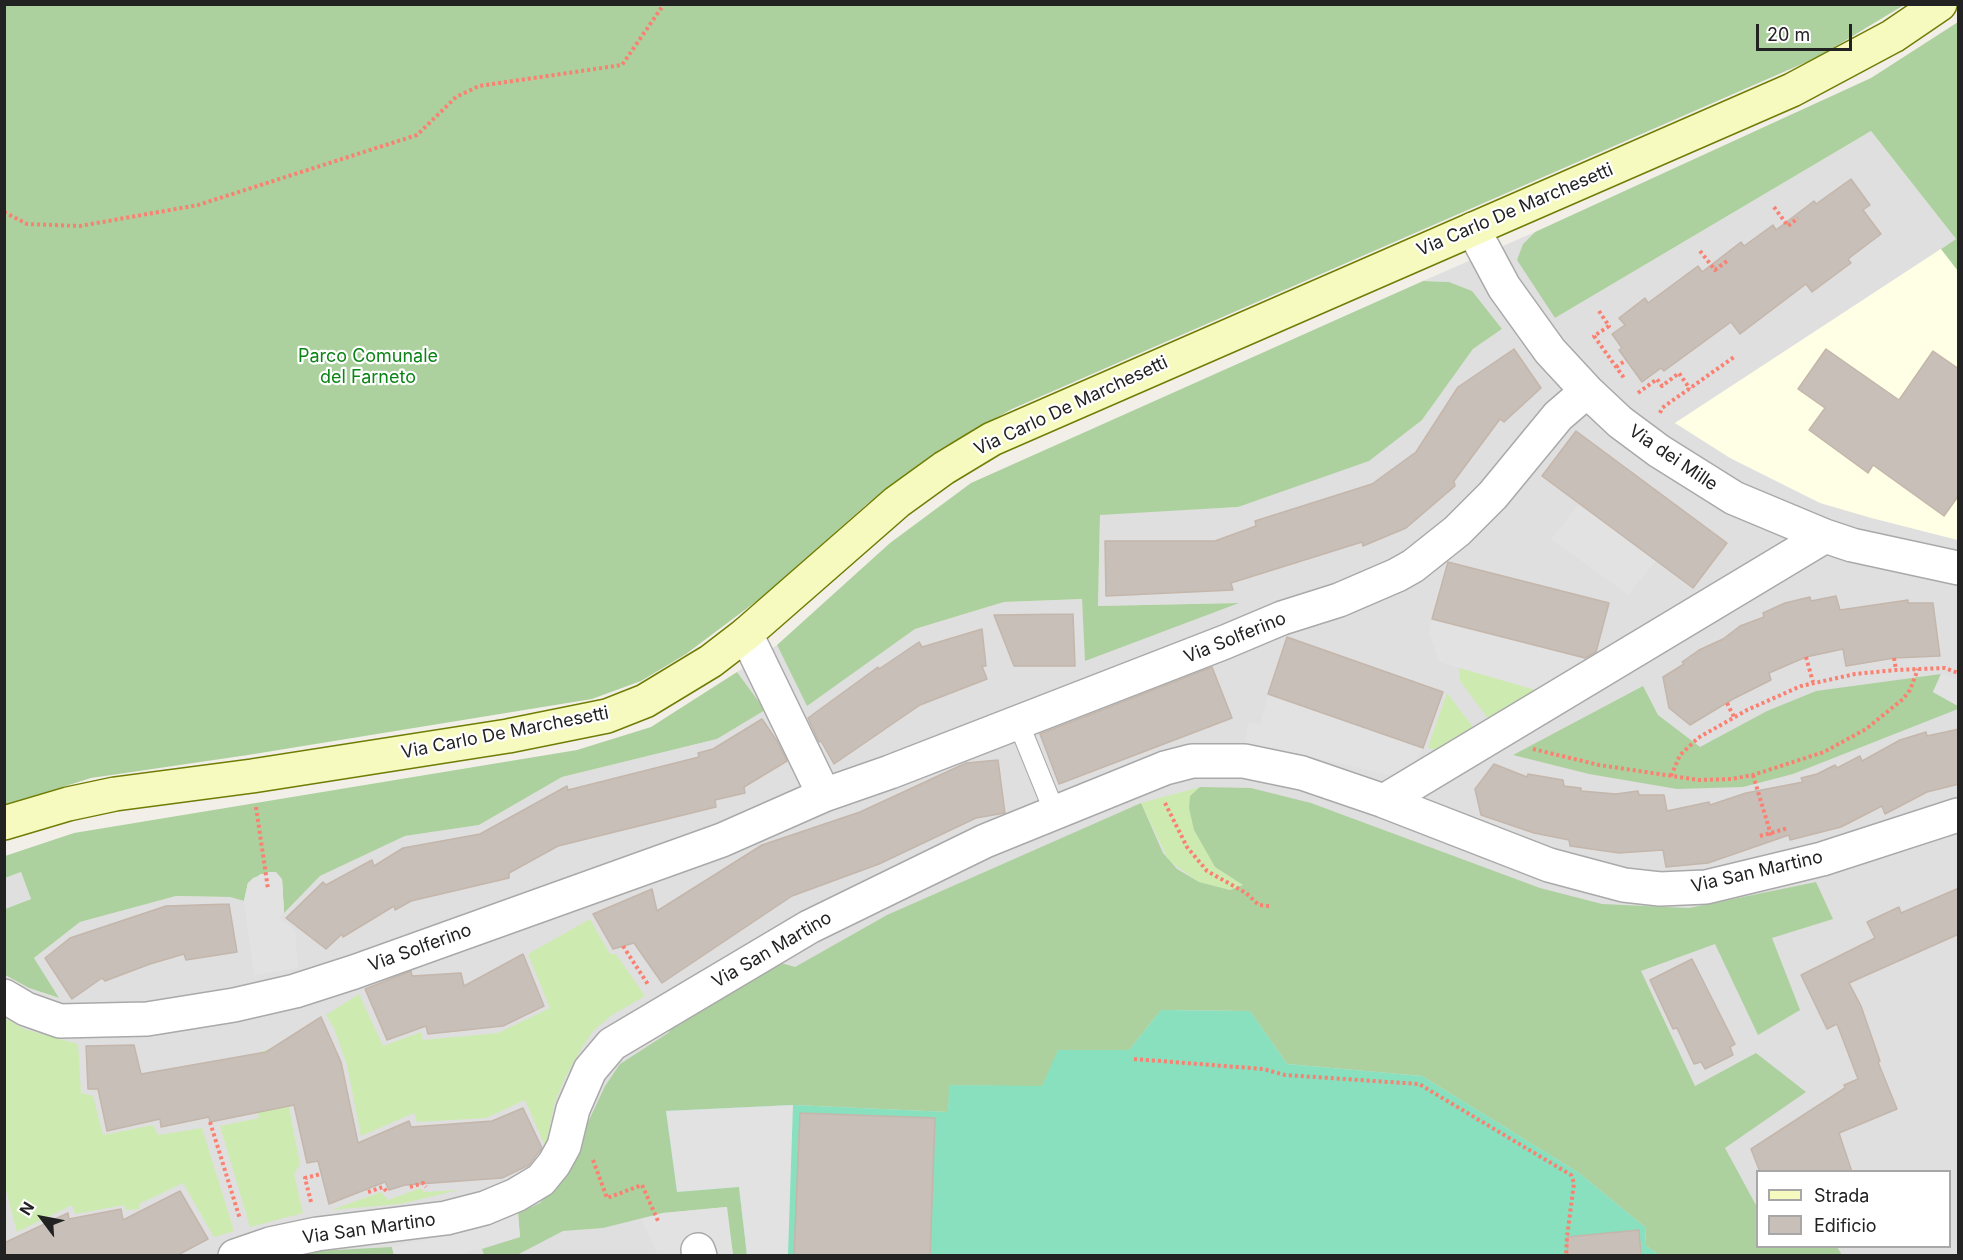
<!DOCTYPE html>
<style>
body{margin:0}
#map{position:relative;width:1963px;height:1260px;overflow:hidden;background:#f2efe9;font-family:Inter,sans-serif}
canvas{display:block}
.frame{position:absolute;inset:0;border:6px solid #222;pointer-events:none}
.legend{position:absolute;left:1756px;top:1170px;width:195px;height:78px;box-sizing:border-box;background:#fff;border:2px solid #a7a7a7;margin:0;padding:8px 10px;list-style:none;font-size:18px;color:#222}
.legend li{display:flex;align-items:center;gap:12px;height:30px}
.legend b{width:30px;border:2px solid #a7a7a7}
.north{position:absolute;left:12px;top:1188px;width:60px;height:60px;-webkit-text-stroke:4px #fff;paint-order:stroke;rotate:302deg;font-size:16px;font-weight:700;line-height:24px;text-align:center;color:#222}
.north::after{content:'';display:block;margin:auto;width:21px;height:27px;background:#222;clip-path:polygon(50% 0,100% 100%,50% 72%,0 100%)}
.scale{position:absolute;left:1756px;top:24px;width:96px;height:27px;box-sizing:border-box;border:3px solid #222;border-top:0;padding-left:8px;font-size:18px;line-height:21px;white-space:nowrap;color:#222;-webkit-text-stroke:4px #fff;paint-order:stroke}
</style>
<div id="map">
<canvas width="1963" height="1260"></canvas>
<div class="frame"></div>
<ul class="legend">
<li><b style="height:8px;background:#f7fabf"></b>Strada</li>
<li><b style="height:16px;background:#c7bfb8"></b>Edificio</li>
</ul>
<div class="north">N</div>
<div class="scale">20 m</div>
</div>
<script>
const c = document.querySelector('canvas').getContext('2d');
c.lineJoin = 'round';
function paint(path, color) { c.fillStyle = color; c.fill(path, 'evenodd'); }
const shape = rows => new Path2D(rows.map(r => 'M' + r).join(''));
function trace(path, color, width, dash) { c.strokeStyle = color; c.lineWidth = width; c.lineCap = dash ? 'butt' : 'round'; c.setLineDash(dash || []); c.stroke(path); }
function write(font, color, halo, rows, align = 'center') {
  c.font = font + ' Inter,sans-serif'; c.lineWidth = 4.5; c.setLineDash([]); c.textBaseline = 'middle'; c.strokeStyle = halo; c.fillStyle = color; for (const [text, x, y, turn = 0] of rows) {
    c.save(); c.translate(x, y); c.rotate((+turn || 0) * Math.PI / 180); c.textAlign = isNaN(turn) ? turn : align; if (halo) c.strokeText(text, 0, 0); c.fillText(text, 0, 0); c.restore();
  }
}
const residential = shape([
 [1871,131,1956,239,1675,423,1868,517,1958,540,1958,1255,5,1255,4,975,29,988,58,998,34,958,80,922,176,896,230,897,284,912,320,876,405,836,479,825,562,777,717,739,764,710,737,672,777,645,807,705,915,629,1004,602,1082,599,1086,660,1237,603,1098,606,1100,514,1238,507,1422,420,1473,349,1502,329,1449,282,1423,281,1535,232,1523,244,1555,318],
 [1758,1172,1950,1172,1950,1246,1758,1246],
 [21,872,31,899,5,909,5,878]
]);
const education = shape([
 [1941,249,1958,271,1958,540,1868,517,1820,503,1730,458,1675,423]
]);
const grass = shape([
 [1459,667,1539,691,1490,721,1460,681],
 [1447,693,1476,731,1440,752,1428,747],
 [1200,787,1190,796,1189,808,1215,867,1243,885,1230,890,1199,882,1169,861,1141,803],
 [590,919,610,954,616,954,645,996,612,1015,594,1030,581,1049,566,1076,555,1102,549,1129,546,1148,525,1100,486,1118,417,1122,414,1113,361,1136,347,1065,334,1028,326,1015,359,994,383,1046,421,1032,423,1040,498,1033,550,1008,528,954],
 [5,1018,24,1029,78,1044,81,1093,93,1096,103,1135,153,1125,158,1135,202,1128,234,1231,214,1237,183,1183,139,1204,140,1209,126,1210,124,1205,75,1214,72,1205,17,1232,5,1186],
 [269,1049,285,1087,300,1164,294,1174,303,1213,250,1227,220,1126,259,1118,246,1057],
 [421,1188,424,1192,459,1190,400,1204,331,1210,381,1192,388,1200]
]);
const forest = shape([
 [5,5,1904,5,1818,57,1012,409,940,449,867,504,762,597,686,654,641,681,592,699,248,755,91,778,5,805],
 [1958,22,1958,271,1941,249,1956,239,1871,131,1555,318,1517,260,1523,244,1535,232,1871,78],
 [1423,281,1449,282,1472,291,1502,329,1473,349,1422,420,1369,461,1238,507,1100,515,1098,606,1239,603,1085,661,1082,599,1004,602,915,629,807,706,777,645,890,543,971,483],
 [737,672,765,710,717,739,562,777,479,825,405,836,320,876,284,913,282,879,261,874,248,883,244,901,230,897,176,896,80,922,34,958,59,998,29,988,5,975,5,909,31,899,21,872,5,878,5,856,74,833,577,750,651,727],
 [1941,674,1933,692,1958,706,1958,709,1793,774,1743,787,1677,789,1589,774,1513,755,1643,686,1658,715,1700,747,1767,711,1816,691],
 [1200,787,1251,788,1311,803,1540,888,1602,904,1689,908,1816,882,1833,919,1772,938,1800,1010,1758,1035,1715,944,1641,971,1695,1086,1756,1053,1806,1092,1725,1148,1757,1207,1758,1246,1780,1247,1781,1248,1786,1246,1837,1247,1842,1255,1659,1255,1645,1245,1646,1228,1579,1173,1422,1076,1287,1064,1250,1011,1161,1010,1129,1050,1059,1050,1042,1087,950,1085,948,1112,793,1105,666,1111,739,1187,747,1255,733,1255,726,1207,663,1213,603,1228,563,1231,517,1255,484,1255,482,1249,520,1237,518,1213,540,1203,561,1180,605,1086,620,1064,668,1033,685,1012,771,960,795,967,887,915,1141,803,1163,853,1177,869,1199,882,1230,890,1243,885,1215,867,1194,830,1189,808,1190,796],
 [392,1247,394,1255,303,1256,316,1251]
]);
const pitch = shape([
 [1161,1010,1250,1011,1287,1064,1422,1076,1579,1173,1646,1228,1645,1245,1659,1255,747,1255,739,1187,677,1192,666,1111,793,1105,948,1112,949,1085,1042,1086,1058,1050,1129,1050]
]);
const parking = shape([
 [1579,504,1656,561,1628,595,1551,539],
 [1432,619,1594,661,1539,691,1439,662,1429,633],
 [1941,674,1958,680,1958,706,1933,692],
 [1268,694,1423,748,1410,769,1398,774,1384,774,1304,755,1244,745,1249,722,1260,724],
 [269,872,276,872,282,879,284,913,280,918,295,930,298,968,254,975,244,901,248,883,253,878],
 [793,1105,788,1255,747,1255,739,1187,677,1192,666,1111],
 [727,1207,733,1255,658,1255,641,1219,663,1213],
 [518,1213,520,1237,458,1255,394,1255,392,1247,439,1236,483,1221]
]);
const building = shape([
 [1851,179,1870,205,1863,210,1881,234,1848,259,1851,263,1812,292,1806,284,1740,334,1731,322,1664,371,1661,368,1642,382,1619,350,1622,348,1612,334,1625,325,1619,318,1645,298,1648,303,1698,266,1702,272,1741,242,1744,246,1773,225,1776,230,1814,201,1816,204,1851,179],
 [1514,349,1541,388,1504,422,1500,419,1454,481,1455,486,1406,528,1363,546,1362,542,1231,583,1233,590,1106,596,1105,541,1215,541,1256,526,1255,521,1372,484,1416,452,1458,387,1514,349],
 [1826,349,1899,400,1933,351,1959,369,1959,495,1944,516,1873,465,1868,473,1809,430,1825,408,1798,389,1826,349],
 [1576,431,1727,543,1693,588,1542,476,1576,431],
 [1448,562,1609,603,1596,652,1585,658,1432,619,1448,562],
 [1836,596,1840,610,1908,600,1908,603,1933,603,1940,656,1894,658,1846,666,1843,649,1806,657,1769,673,1771,680,1733,699,1690,725,1669,708,1663,677,1684,664,1682,662,1699,650,1723,639,1740,626,1764,617,1763,613,1785,603,1810,597,1811,601,1836,596],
 [1073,614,1075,666,1014,666,994,615,1073,614],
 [982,629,986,666,982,666,987,679,920,705,834,764,821,741,819,742,808,718,878,667,879,669,919,642,922,647,982,629],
 [1287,637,1443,692,1423,748,1268,694,1287,637],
 [1212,667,1232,718,1059,784,1040,734,1212,667],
 [762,719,777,741,787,761,744,787,745,793,715,800,716,807,558,846,509,873,509,878,411,901,395,910,394,906,343,937,342,934,326,949,286,918,323,882,326,885,372,860,374,866,403,848,480,834,567,786,568,790,699,757,698,753,713,749,762,719],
 [1959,729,1959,784,1927,792,1885,814,1882,806,1841,827,1790,840,1789,835,1708,863,1666,867,1663,850,1619,853,1570,846,1569,840,1534,833,1481,815,1475,789,1494,764,1527,777,1528,774,1563,780,1564,786,1581,788,1581,791,1616,794,1638,791,1639,795,1664,795,1667,811,1709,802,1710,805,1746,793,1803,782,1801,778,1817,774,1835,765,1837,768,1860,756,1862,761,1900,740,1926,732,1927,736,1959,729],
 [998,760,1005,813,976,818,879,864,792,896,662,983,634,943,613,949,593,914,652,889,657,911,762,845,860,812,966,763,998,760],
 [1959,888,1959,934,1849,983,1861,1006,1880,1061,1878,1062,1897,1109,1839,1133,1852,1172,1760,1172,1751,1149,1845,1088,1844,1085,1858,1079,1837,1024,1827,1029,1801,975,1875,938,1867,922,1899,907,1901,913,1959,888],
 [229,904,237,952,186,960,184,954,150,964,105,981,102,978,72,999,45,958,70,938,166,906,229,904],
 [523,954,544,1006,503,1026,428,1034,426,1026,387,1040,365,989,411,971,412,976,461,973,464,986,523,954],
 [1692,959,1735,1044,1730,1047,1733,1055,1705,1069,1701,1062,1694,1064,1677,1028,1673,1029,1650,980,1692,959],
 [321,1017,341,1062,358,1143,409,1121,411,1127,492,1121,523,1108,542,1148,538,1153,529,1165,502,1178,405,1185,389,1190,385,1182,329,1204,318,1161,307,1163,294,1105,210,1122,209,1117,161,1127,160,1119,107,1131,98,1089,88,1089,86,1046,134,1045,141,1074,266,1052,321,1017],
 [800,1113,935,1118,930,1256,794,1256,800,1113],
 [180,1191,208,1239,176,1256,4,1256,4,1243,68,1213,69,1219,121,1209,123,1220,180,1191],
 [1639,1230,1641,1256,1568,1256,1567,1237,1639,1230]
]);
const path = shape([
 [1774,207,1788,226,1798,218],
 [4,212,27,224,80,226,198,205,417,135,456,97,479,86,622,65,664,4],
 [1700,251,1715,270,1727,261],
 [1599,311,1609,326,1594,336,1624,378],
 [1616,367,1626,360],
 [1638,393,1657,379,1662,386,1679,373,1690,389],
 [1660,413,1662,408,1734,357],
 [1806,657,1813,682],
 [1894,658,1896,670],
 [1727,703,1734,717],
 [1533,749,1599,765,1699,780,1731,779,1753,775,1824,752,1866,729,1903,699,1910,690,1918,669],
 [1753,775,1772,838],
 [1671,776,1680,755,1698,738,1747,710,1801,686,1855,674,1896,670,1945,668,1958,673],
 [1165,803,1187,847,1207,871,1246,893,1259,905,1269,906],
 [256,807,268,889],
 [1760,836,1788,828],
 [623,946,649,986],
 [1134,1059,1263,1069,1285,1075,1419,1084,1571,1175,1574,1183,1567,1237,1566,1256],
 [210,1122,240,1219],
 [593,1160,607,1198,642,1185,658,1221],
 [410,1187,423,1183,426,1187],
 [368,1192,383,1187,387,1192],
 [311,1202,305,1178,321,1174]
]);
const lane = shape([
 [1018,722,1055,813]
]);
const street = shape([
 [1473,229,1504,287,1550,351,1587,391,1620,422,1659,451,1734,498,1825,536,1852,545,1958,568],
 [746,634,824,795],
 [1384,801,1549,865,1624,885,1660,889,1706,887,1822,859,1958,815],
 [4,996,26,1009,60,1021,147,1019,234,1005,295,991,354,972,722,840,824,795,890,772,1225,642,1282,618,1339,600,1397,575,1413,566,1457,531,1493,495,1558,416,1587,391],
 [698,1250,700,1256],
 [235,1256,270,1244,317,1234,446,1218,485,1208,516,1195,541,1180,554,1164,564,1146,573,1109,590,1070,612,1044,809,927,985,841,1165,768,1192,761,1244,761,1302,773,1384,801,1825,536]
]);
const secondary = shape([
 [4,823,68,804,115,794,252,776,508,736,607,716,645,701,711,661,746,634,897,502,944,468,992,439,1792,90,1893,36,1940,4]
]);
const streetNames = [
 ["Via Carlo De Marchesetti",1515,210,-23],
 ["Via Carlo De Marchesetti",1071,406,-25],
 ["Via dei Mille",1673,458,34],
 ["Via Solferino",1235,638,-22],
 ["Via Carlo De Marchesetti",505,733,-11],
 ["Via San Martino",1757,872,-13],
 ["Via Solferino",420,948,-20],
 ["Via San Martino",772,950,-30],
 ["Via San Martino",369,1229,-8]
];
const parkNames = [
 ["Parco Comunale",368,357],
 ["del Farneto",368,378]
];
paint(residential, '#e0dfdf');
paint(education, '#ffffe5');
paint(grass, '#cdebb0');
paint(forest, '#add19e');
paint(pitch, '#88e0be');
paint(parking, '#e2e2e2');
paint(building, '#c7bfb8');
trace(building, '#c4b6ab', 1.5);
trace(lane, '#a9a9a9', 22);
trace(street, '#a9a9a9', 36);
trace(secondary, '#707d05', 36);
trace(path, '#fa8072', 4, [3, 3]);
trace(lane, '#fff', 20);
trace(street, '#fff', 33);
trace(secondary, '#f7fabf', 33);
write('18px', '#222', '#fff', streetNames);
write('18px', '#0c8416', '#fff', parkNames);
</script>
